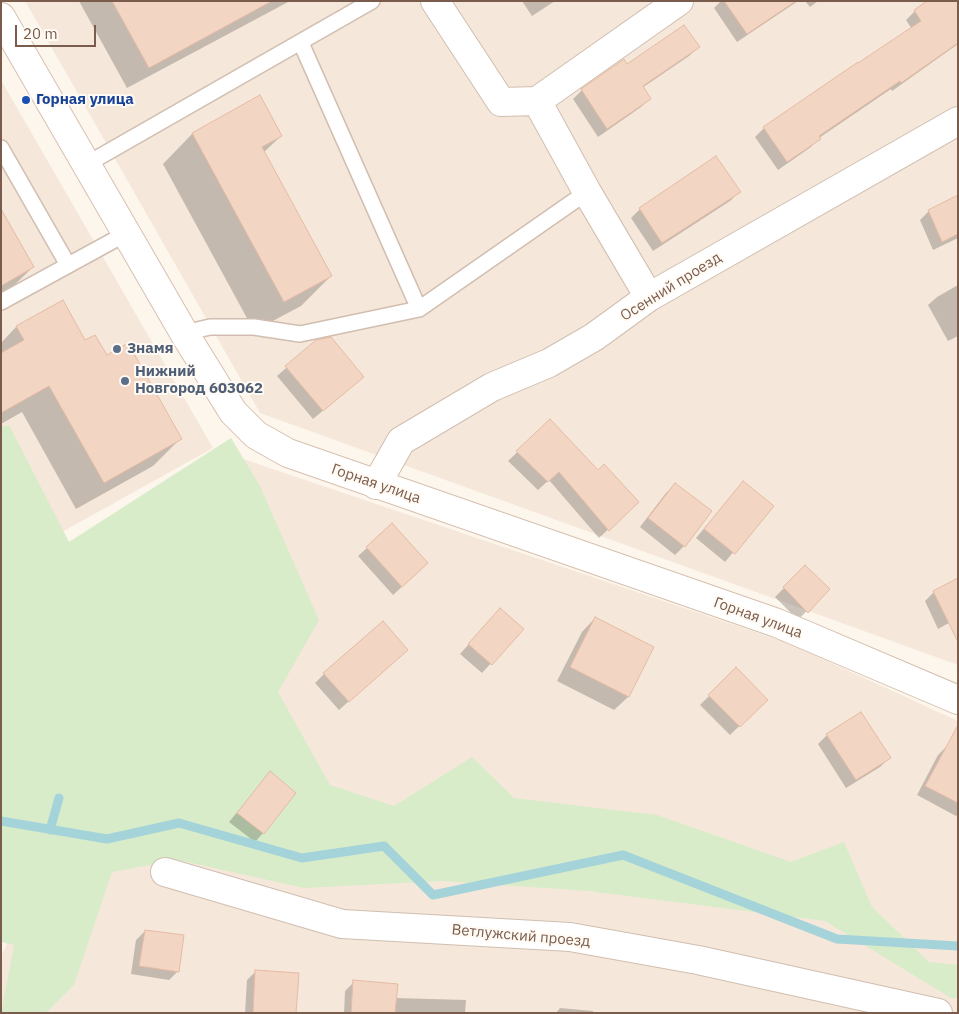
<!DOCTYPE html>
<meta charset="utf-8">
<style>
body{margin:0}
#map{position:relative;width:959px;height:1014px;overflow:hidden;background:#fdf6ec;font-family:"IBM Plex Sans",sans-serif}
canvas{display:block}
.frame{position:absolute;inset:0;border:2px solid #7a5c4d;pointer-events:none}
.scale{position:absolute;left:15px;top:25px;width:81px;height:22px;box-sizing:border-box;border:2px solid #7a5c4d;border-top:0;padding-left:6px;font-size:15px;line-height:18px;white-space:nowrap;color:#7a5c4d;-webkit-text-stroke:4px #fffaf3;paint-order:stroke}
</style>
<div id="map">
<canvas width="959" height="1014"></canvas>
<div class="frame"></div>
<div class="scale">20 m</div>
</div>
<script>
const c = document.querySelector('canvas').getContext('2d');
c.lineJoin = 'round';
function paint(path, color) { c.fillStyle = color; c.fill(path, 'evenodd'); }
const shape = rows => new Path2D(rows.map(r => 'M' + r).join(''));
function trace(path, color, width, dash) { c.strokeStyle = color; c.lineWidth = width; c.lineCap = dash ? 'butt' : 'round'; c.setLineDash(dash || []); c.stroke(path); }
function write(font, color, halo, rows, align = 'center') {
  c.font = font + ' "IBM Plex Sans",sans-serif'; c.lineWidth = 4; c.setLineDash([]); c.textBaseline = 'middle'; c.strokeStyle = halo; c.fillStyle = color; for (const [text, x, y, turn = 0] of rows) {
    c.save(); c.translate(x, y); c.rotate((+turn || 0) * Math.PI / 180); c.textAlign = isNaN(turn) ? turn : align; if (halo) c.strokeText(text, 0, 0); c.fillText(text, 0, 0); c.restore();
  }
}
const residential = shape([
 [25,1,958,1,958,665,260,413],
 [1,80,213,448,1,566],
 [243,459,788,643,958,721,958,1013,1,1013,1,956]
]);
const green = shape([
 [9,425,69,542,231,438,260,486,319,620,278,692,330,785,394,806,472,757,514,798,657,815,791,862,844,842,872,907,929,962,958,965,958,998,951,998,825,921,588,891,442,881,304,888,178,860,112,872,74,985,46,1013,1,1013,14,945,1,942,1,427]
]);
const shadow = shape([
 [79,1,290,1,127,88],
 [522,1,555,1,532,16],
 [721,1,798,1,737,42,714,8],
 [805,1,818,1,810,7],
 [958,4,958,44,892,91,891,89,819,138,811,147,778,170,755,137,764,128,912,29,906,20,915,11],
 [698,47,689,56,642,88,650,98,641,107,598,137,573,99,582,90,624,61,627,66],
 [192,134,281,136,263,153,331,276,301,306,254,331,163,164],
 [739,192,730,201,653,251,631,218,640,209],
 [958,200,958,238,933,250,920,220,929,211],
 [1,211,33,267,1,298],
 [958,285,958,336,948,341,928,305,937,297],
 [62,302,85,342,106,356,180,439,153,466,76,509,22,412,1,424,1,343,16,327],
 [317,341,363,377,313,419,277,376],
 [550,421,598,472,637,502,599,538,549,480,538,490,508,461],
 [743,483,772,506,725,562,696,538],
 [675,485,684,546,675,555,640,527,666,493],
 [367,548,418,572,393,595,358,556],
 [805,567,828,589,798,620,775,597],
 [934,592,958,618,938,629,925,601],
 [595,618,652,648,628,697,614,710,557,681,582,632],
 [491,619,522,629,482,673,460,654],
 [397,658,339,710,315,683,324,674],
 [736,669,766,700,730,735,700,705],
 [827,735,889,758,880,767,846,788,818,744],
 [947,746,958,752,958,814,956,816,917,795,938,755],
 [270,773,263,833,255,842,229,822],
 [145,931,178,971,169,980,131,974,136,940],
 [256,971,295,1013,245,1013,247,980],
 [354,982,395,998,466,1000,465,1013,344,1013,345,991],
 [560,1008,593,1011,593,1013,556,1013]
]);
const stream = shape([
 [1,821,107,839,179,823,302,858,384,846,433,895,623,855,837,939,958,946],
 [50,830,59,798]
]);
const building = shape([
 [112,1,272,1,149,68,112,1],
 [724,1,796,1,747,34,724,1],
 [927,1,958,1,958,43,901,83,900,81,819,136,821,139,787,162,763,127,858,62,858,63,921,21,914,10,927,1],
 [684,25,700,47,643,86,651,99,607,129,581,89,624,59,627,64,684,25],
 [260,95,282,136,262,147,332,276,284,302,192,133,260,95],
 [716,156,741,192,662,243,639,208,716,156],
 [958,195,958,234,942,242,928,210,958,195],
 [1,209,34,267,1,286,1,209],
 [63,300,85,340,95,335,107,355,128,343,182,439,104,483,49,386,1,413,1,353,24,340,16,326,63,300],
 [331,337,364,377,323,411,285,366,316,340,331,337],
 [550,419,598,470,604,464,639,502,609,531,559,472,548,482,516,451,550,419],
 [743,481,774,506,735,554,704,529,743,481],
 [675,483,712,511,685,547,648,518,675,483],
 [392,523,428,563,402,587,366,547,392,523],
 [805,565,830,589,808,613,783,587,805,565],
 [958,578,958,642,933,591,958,578],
 [500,608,524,629,492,665,468,644,500,608],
 [595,617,654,647,629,697,570,667,595,617],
 [383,621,408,650,349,702,323,673,383,621],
 [736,667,768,700,740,727,708,695,736,667],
 [861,712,891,758,856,780,826,734,861,712],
 [958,725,958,803,925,786,958,725],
 [270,771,296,793,264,834,237,813,270,771],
 [145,930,184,935,179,972,139,966,145,930],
 [255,970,299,973,296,1013,253,1013,255,970],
 [353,980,398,984,395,1013,351,1013,353,980]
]);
const service = shape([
 [301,43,419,309],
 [1,148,68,265],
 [87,164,372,1],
 [1,302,127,233],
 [184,333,210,327,254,327,300,334,419,309,587,192]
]);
const minor = shape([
 [435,1,501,102,537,101],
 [537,101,587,192,649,297],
 [537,101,679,1],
 [376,485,401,441,492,387,549,363,594,337,649,297,958,121],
 [165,872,342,924,570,937,698,960,938,1013]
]);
const secondary = shape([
 [1,17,184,333,233,412,256,435,288,453,777,623,958,700]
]);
const markers = [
 [26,100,5,"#1a4fb4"],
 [117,349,5,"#5c6f8a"],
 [125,381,5,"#5c6f8a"]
];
const transitNames = [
 ["Горная улица",36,100]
];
const streetNames = [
 ["Осенний проезд",671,287,-32],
 ["Горная улица",376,484,19],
 ["Горная улица",758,618,20],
 ["Ветлужский проезд",521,936,5]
];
const serviceNames = [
 ["Знамя",127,349],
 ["Нижний",135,372],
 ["Новгород 603062",135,389]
];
paint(residential, '#f5e8da');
paint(green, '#d8ecc9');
paint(shadow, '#0003');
trace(stream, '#a5d3da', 9);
paint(building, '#f3d5c3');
trace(building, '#e6bba3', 1);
trace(service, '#d1beb0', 18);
trace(minor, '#d1beb0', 30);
trace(secondary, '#d6c0b0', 30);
trace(service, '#fff', 15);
trace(minor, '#fff', 28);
trace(secondary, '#fff', 28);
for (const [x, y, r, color] of markers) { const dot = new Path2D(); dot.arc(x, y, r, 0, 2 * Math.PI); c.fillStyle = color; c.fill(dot); trace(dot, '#fffaf3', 2); }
write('bold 15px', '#164399', '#fffaf3', transitNames, 'left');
write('15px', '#7a5c4d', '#fffaf3', streetNames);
write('bold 15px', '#4e5e75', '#fffaf3', serviceNames, 'left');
</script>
